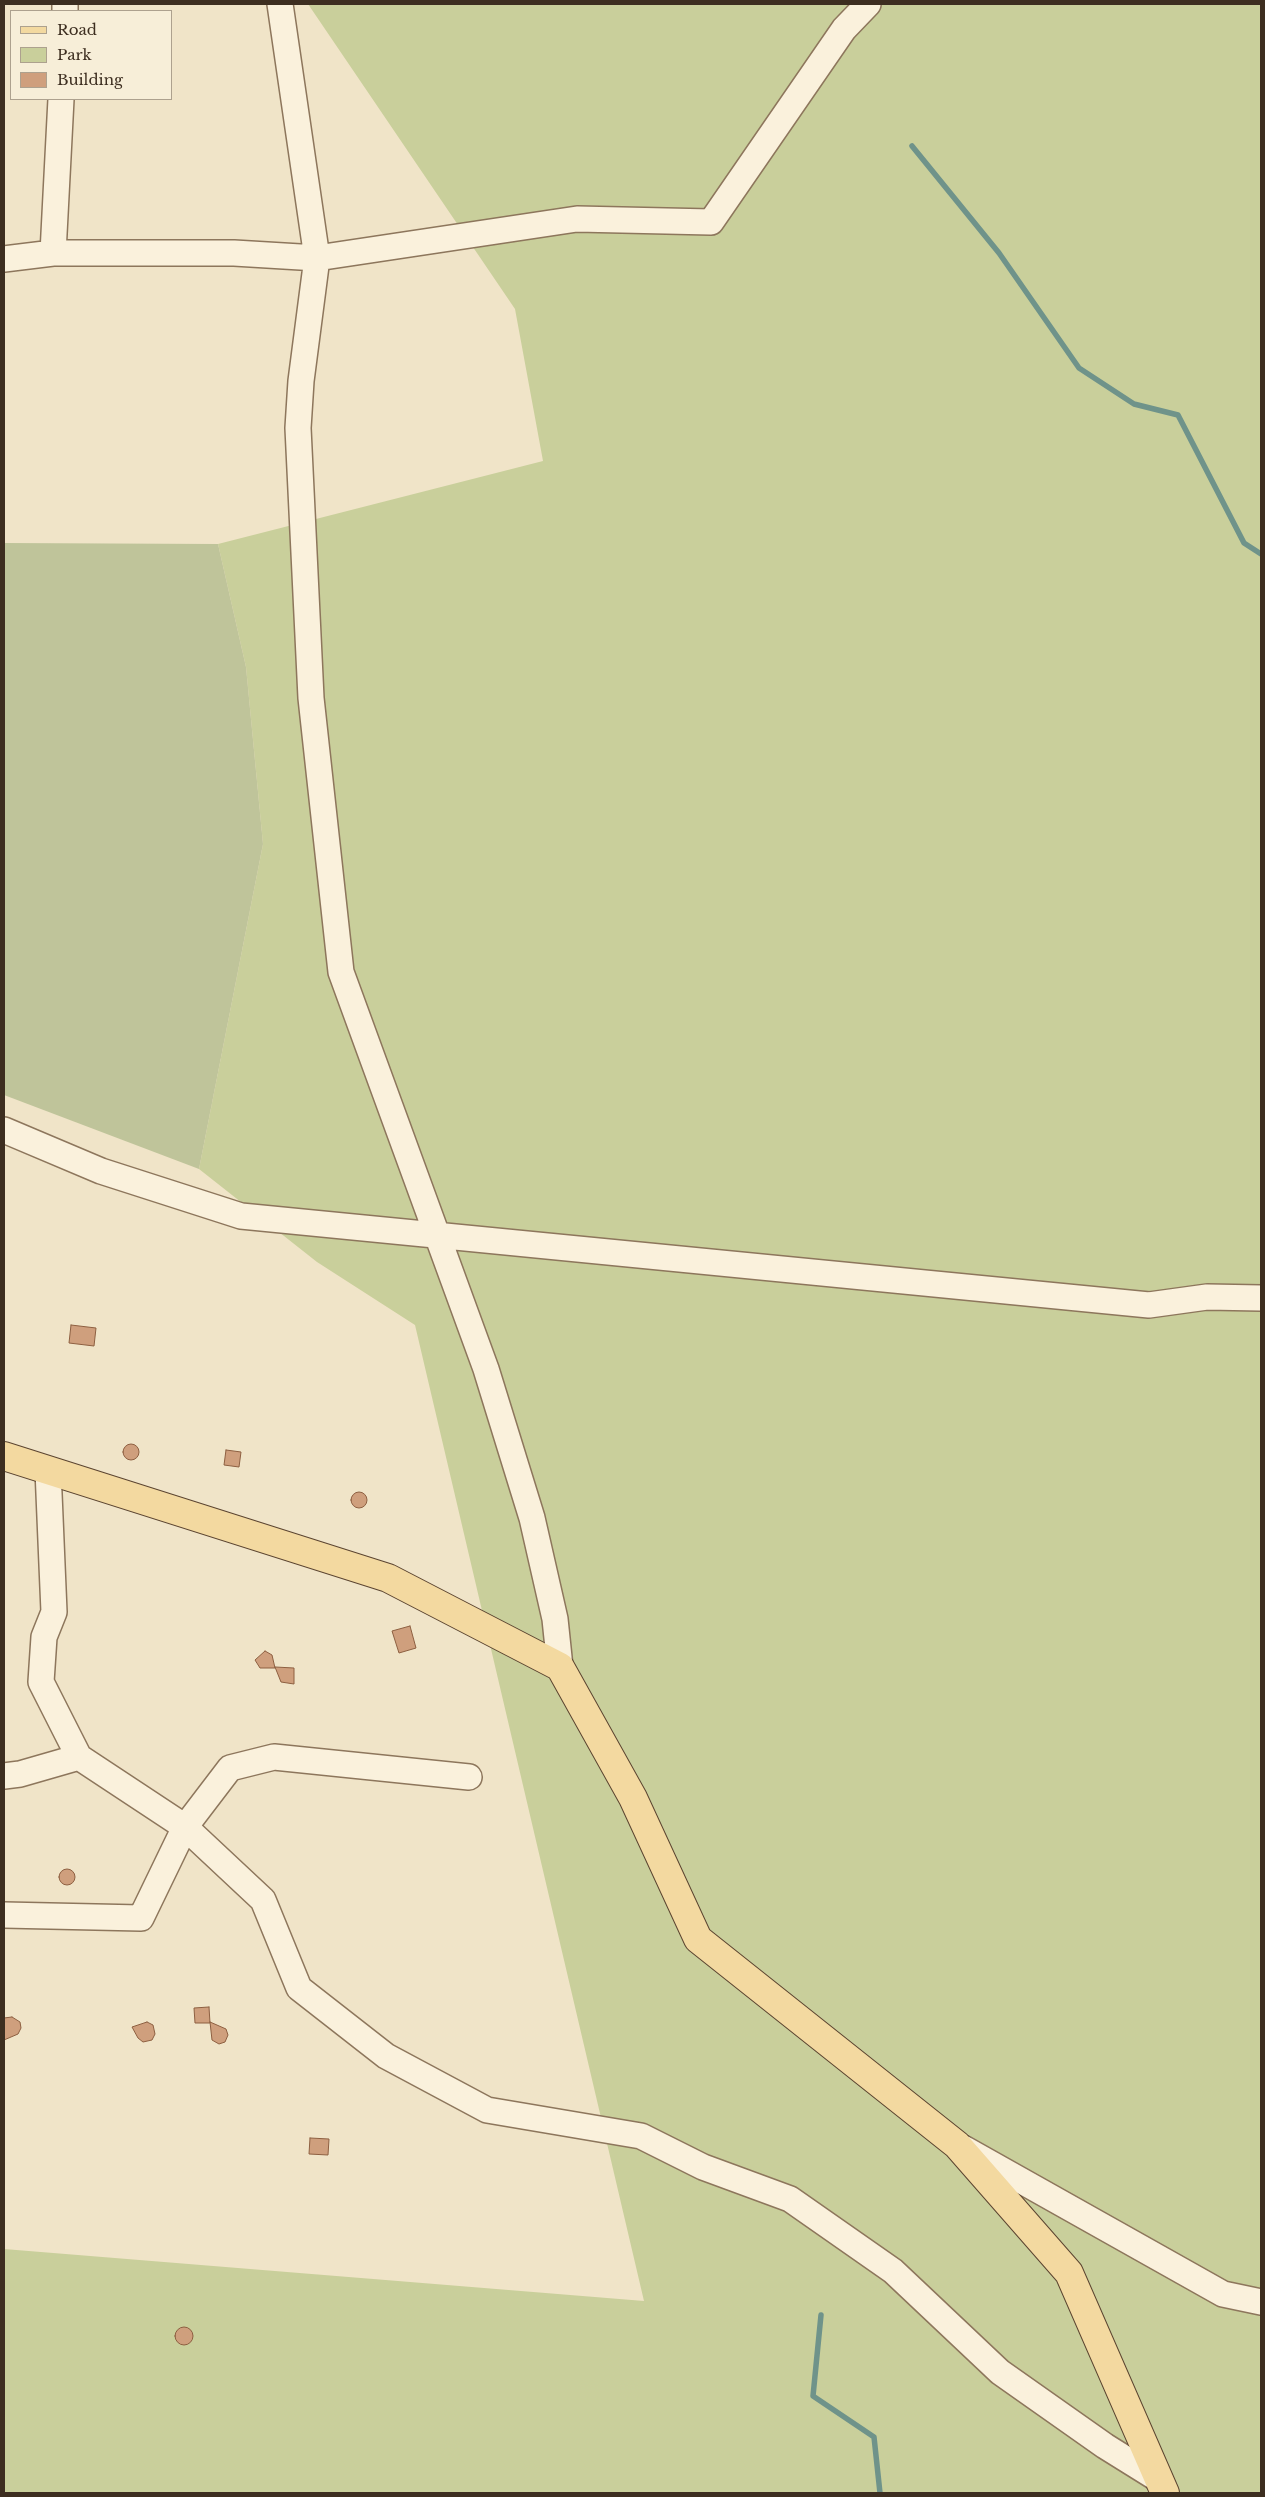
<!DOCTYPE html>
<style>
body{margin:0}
#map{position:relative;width:1265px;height:2497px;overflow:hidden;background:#f0e4c8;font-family:"Libre Baskerville",serif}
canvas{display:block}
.frame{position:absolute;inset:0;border:5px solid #3d2e20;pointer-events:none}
.legend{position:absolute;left:10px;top:10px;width:162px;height:90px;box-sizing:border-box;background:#f7eed8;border:1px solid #ada18e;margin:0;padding:6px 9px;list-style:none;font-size:15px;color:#3d2e20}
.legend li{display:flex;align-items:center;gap:10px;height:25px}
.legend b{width:25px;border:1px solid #ada18e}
</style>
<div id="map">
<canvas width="1265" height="2497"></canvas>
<div class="frame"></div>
<ul class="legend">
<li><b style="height:6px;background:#f3d9a0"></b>Road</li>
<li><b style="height:14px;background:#c9cf9b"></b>Park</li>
<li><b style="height:14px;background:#cf9f7d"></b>Building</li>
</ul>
</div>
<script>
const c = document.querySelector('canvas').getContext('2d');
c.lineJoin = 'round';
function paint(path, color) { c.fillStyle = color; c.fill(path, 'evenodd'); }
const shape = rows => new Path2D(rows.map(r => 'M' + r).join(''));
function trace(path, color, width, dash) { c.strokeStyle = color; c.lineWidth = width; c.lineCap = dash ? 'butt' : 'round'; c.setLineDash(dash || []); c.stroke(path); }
const green = shape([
 [308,4,1261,4,1261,2493,4,2493,4,2249,644,2301,415,1325,317,1262,199,1169,263,844,246,667,218,544,543,461,515,309]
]);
const cemetery = shape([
 [4,543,218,544,246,667,263,844,199,1169,4,1095]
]);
const stream = shape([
 [912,146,999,253,1079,368,1134,404,1178,415,1244,543,1261,554],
 [821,2315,813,2396,874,2437,880,2493]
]);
const building = shape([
 [71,1325,96,1328,94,1346,69,1343,71,1325],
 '123 1452a8 8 0 1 1 16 0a8 8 0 1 1-16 0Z',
 [226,1450,241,1452,239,1467,224,1465,226,1450],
 '351 1500a8 8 0 1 1 16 0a8 8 0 1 1-16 0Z',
 [410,1626,416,1648,399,1653,392,1631,410,1626],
 [265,1651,272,1655,275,1668,260,1668,255,1660,265,1651],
 [275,1667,294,1668,294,1684,281,1682,275,1667],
 '59 1877a8 8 0 1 1 16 0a8 8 0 1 1-16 0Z',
 [209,2007,210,2023,195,2023,194,2008,209,2007],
 [12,2017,20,2022,21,2028,18,2034,4,2040,4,2018,12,2017],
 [147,2022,153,2025,155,2034,152,2040,143,2042,138,2038,132,2027,147,2022],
 [210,2022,226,2029,228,2035,225,2042,219,2044,212,2040,210,2022],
 [310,2138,329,2139,328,2155,309,2154,310,2138],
 '175 2336a9 9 0 1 1 18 0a9 9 0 1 1-18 0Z'
]);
const minor = shape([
 [280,4,317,258,301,381,298,428,311,698,341,972,486,1369,532,1518,555,1619,560,1667],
 [65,11,65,4],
 [53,253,61,99],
 [4,259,53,253,234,253,317,258,577,219,711,222,844,29,868,4],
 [4,1130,101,1171,241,1216,1149,1305,1207,1297,1261,1298],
 [48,1470,54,1612,44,1637,41,1682,79,1757,185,1827,263,1900,299,1988,386,2056,487,2110,641,2136,703,2167,790,2199,893,2271,1000,2372,1105,2446,1158,2479],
 [4,1776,20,1774,79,1757],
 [4,1915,141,1918,185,1827,230,1768,274,1757,469,1777],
 [963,2148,1223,2294,1261,2302]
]);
const major = shape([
 [4,1456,388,1578,560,1667,633,1798,698,1939,957,2145,1069,2273,1165,2493]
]);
paint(green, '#c9cf9b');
paint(cemetery, '#bfc49a');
trace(stream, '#6f938a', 5.5);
paint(building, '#cf9f7d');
trace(building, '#8d5f41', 1);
trace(minor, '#8d765c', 28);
trace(major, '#5b4430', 30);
trace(minor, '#faf1dc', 25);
trace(major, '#f3d9a0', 28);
</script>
